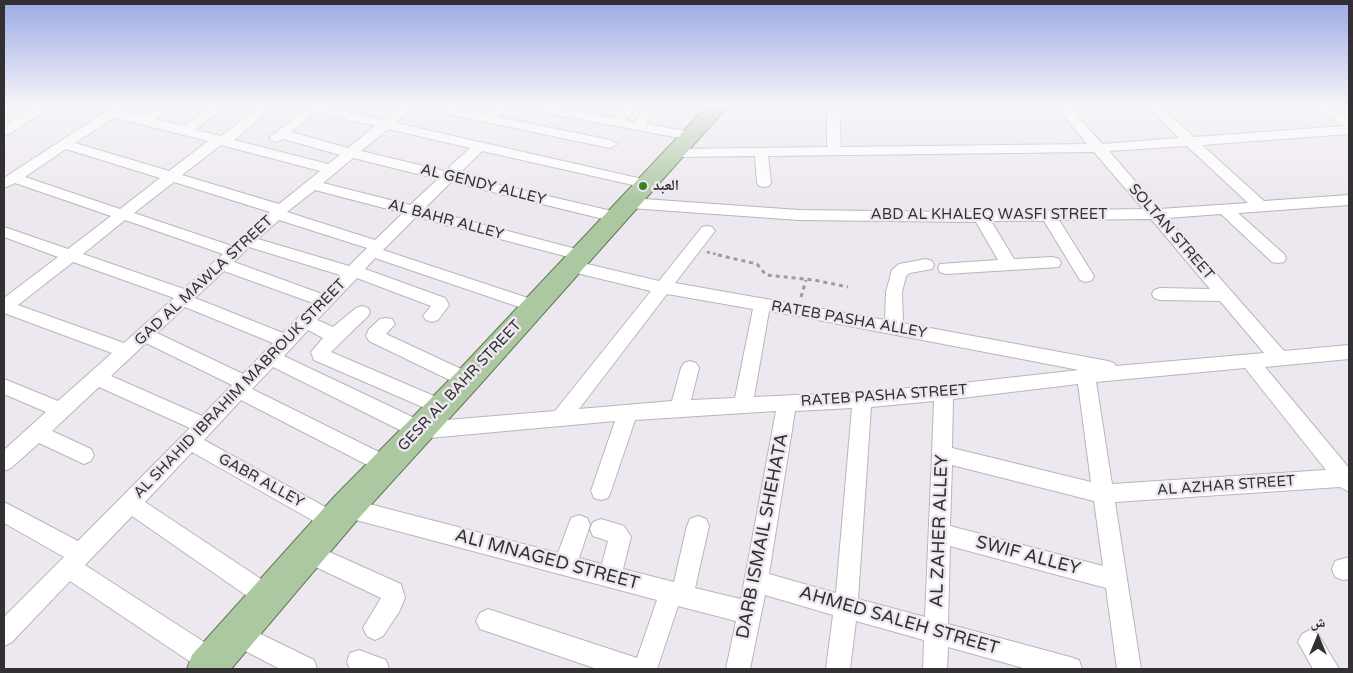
<!DOCTYPE html>
<meta charset="utf-8">
<style>
body{margin:0}
#map{position:relative;width:1353px;height:673px;overflow:hidden;background:#ede8ef;font-family:"Varela Round","Noto Naskh Arabic",sans-serif}
canvas{display:block}
.frame{position:absolute;inset:0;border:5px solid #323032;pointer-events:none}
.north{position:absolute;left:1293px;top:613px;width:50px;height:50px;-webkit-text-stroke:4px #ede8ef;paint-order:stroke;rotate:0deg;font-size:14px;font-weight:700;line-height:20px;text-align:center;color:#323032}
.north::after{content:'';display:block;margin:auto;width:18px;height:22px;background:#323032;clip-path:polygon(50% 0,100% 100%,50% 72%,0 100%)}
</style>
<div id="map">
<canvas width="1353" height="673"></canvas>
<div class="frame"></div>
<div class="north">ش</div>
</div>
<script>
const c = document.querySelector('canvas').getContext('2d');
c.lineJoin = 'round';
const shape = rows => new Path2D(rows.map(r => 'M' + r).join(''));
function trace(path, color, width, dash) { c.strokeStyle = color; c.lineWidth = width; c.lineCap = dash ? 'butt' : 'round'; c.setLineDash(dash || []); c.stroke(path); }
function paint(path, color) { c.fillStyle = color; c.fill(path, 'evenodd'); }
function write(font, color, halo, rows, align = 'center') {
  c.font = font + ' "Varela Round","Noto Naskh Arabic",sans-serif'; c.lineWidth = 5; c.setLineDash([]); c.textBaseline = 'middle'; c.strokeStyle = halo; c.fillStyle = color; for (const [text, x, y, turn = 0] of rows) {
    c.save(); c.translate(x, y); c.rotate((+turn || 0) * Math.PI / 180); c.textAlign = isNaN(turn) ? turn : align; if (halo) c.strokeText(text, 0, 0); c.fillText(text, 0, 0); c.restore();
  }
}
const pathFar1 = shape([
 [707,252,724,256]
]);
const path = shape([
 [718,255,757,264,766,275,814,280,848,287],
 [801,297,806,280]
]);
const minor = shape([
 [37,106,52,106,9,134,4,135,4,126,37,106],
 [114,106,128,106,123,111,143,116,159,106,173,106,156,119,183,126,211,106,225,106,195,130,221,136,261,106,274,106,234,140,328,164,340,155,284,139,276,142,269,138,309,106,322,106,383,120,401,106,414,106,396,123,651,181,653,184,651,187,646,188,482,151,458,175,616,212,621,214,624,217,621,220,616,222,451,182,424,209,580,250,586,251,588,255,586,259,580,260,416,217,383,250,540,302,542,306,540,310,534,312,528,310,375,258,365,269,445,298,449,305,438,320,432,322,426,320,423,316,431,306,357,278,317,320,333,327,356,308,362,306,368,308,370,312,368,316,331,352,448,402,450,407,448,412,441,415,434,412,314,360,311,352,323,338,308,330,284,356,423,422,555,411,651,291,564,270,562,266,564,262,570,260,659,281,702,227,707,226,712,227,715,231,675,283,885,320,886,292,892,270,899,264,926,259,932,261,934,265,932,269,910,273,906,276,902,292,903,323,1108,361,1114,363,1116,366,1264,353,1220,301,1160,300,1154,298,1152,294,1154,290,1160,288,1210,289,1151,219,1059,220,1094,276,1092,280,1086,282,1080,280,1044,221,991,221,1014,259,1053,257,1059,259,1061,263,1059,267,946,274,940,272,938,268,940,264,998,260,976,222,799,220,630,208,625,206,623,203,625,200,630,198,799,210,959,212,1143,209,1094,152,768,156,771,183,769,186,764,187,759,186,757,183,755,156,675,157,668,153,675,149,827,147,827,106,839,106,841,147,1087,144,1056,106,1069,106,1102,144,1179,138,1147,106,1160,106,1194,137,1344,126,1313,106,1327,106,1349,119,1349,134,1202,145,1264,201,1349,195,1349,205,1238,213,1284,254,1286,258,1284,262,1278,263,1272,262,1221,214,1167,218,1284,351,1349,345,1349,359,1265,367,1349,468,1349,492,1340,487,1115,502,1141,669,1117,669,1106,588,950,546,948,624,1070,657,1079,660,1082,669,1027,669,948,647,947,669,923,669,924,640,856,621,850,669,826,669,833,615,765,595,750,669,726,669,736,621,678,606,657,669,597,669,480,629,476,621,480,613,488,609,637,658,657,600,341,516,344,522,341,529,333,532,192,452,145,502,276,589,279,597,276,605,268,608,260,605,132,516,85,565,221,653,224,662,221,669,201,669,70,581,12,642,4,646,4,617,64,557,4,523,4,502,78,541,190,428,99,387,52,431,91,449,94,455,91,461,84,464,39,443,11,468,4,471,4,450,46,412,4,394,4,379,58,401,112,353,4,313,4,298,58,257,4,237,4,227,68,249,111,216,15,183,4,188,4,178,114,106],
 [316,112,375,126,348,148,291,132,316,112],
 [115,117,140,124,208,141,169,171,75,143,115,117],
 [388,129,470,148,445,171,361,151,388,129],
 [221,145,320,171,279,204,182,175,221,145],
 [1187,146,1248,203,1159,209,1109,151,1187,146],
 [66,149,160,178,120,209,25,177,66,149],
 [353,158,438,179,410,205,323,183,353,158],
 [174,182,270,212,232,246,134,213,174,182],
 [315,190,403,213,375,240,287,212,315,190],
 [125,220,223,254,184,289,83,254,125,220],
 [279,220,367,248,349,266,258,239,279,220],
 [249,247,340,275,322,294,234,262,249,247],
 [73,262,174,298,124,343,18,305,73,262],
 [224,271,313,303,283,333,195,298,224,271],
 [667,294,753,309,735,398,691,400,699,368,696,363,690,361,684,363,681,368,672,401,579,409,667,294],
 [185,307,273,343,243,374,157,333,185,307],
 [769,311,797,316,1079,370,944,385,862,392,754,397,769,311],
 [146,343,232,385,202,416,111,376,146,343],
 [273,367,418,439,615,421,591,491,594,498,601,500,608,498,611,491,635,420,776,411,741,599,695,588,709,526,706,519,698,516,690,519,687,526,674,582,623,569,631,537,624,526,601,519,593,522,590,529,593,536,608,541,602,564,579,558,590,525,587,518,579,515,571,518,558,553,346,498,339,501,335,508,338,514,204,440,241,400,379,471,386,474,393,471,396,465,393,459,252,389,273,367],
 [1245,368,1326,470,1112,484,1096,382,1245,368],
 [1078,384,1091,482,952,448,953,399,1078,384],
 [934,401,932,454,925,617,858,599,871,407,934,401],
 [852,408,836,593,769,574,795,411,852,408],
 [952,465,1094,501,1103,566,950,526,952,465],
 [446,106,459,106,458,108,487,114,495,106,508,106,499,117,610,140,617,144,610,148,452,115,447,114,444,109,446,106],
 [524,106,549,106,613,118,623,106,636,106,625,120,635,122,645,106,652,106,656,109,646,124,691,132,698,136,691,140,530,110,525,109,524,106],
 [386,318,392,319,395,324,386,334,474,375,476,380,474,385,467,387,460,385,369,341,366,336,369,329,380,319,386,318],
 [307,542,401,584,405,598,399,612,383,636,375,640,367,636,363,628,381,598,299,559,296,552,299,545,307,542],
 [1349,557,1349,579,1343,580,1335,577,1332,569,1335,561,1349,557],
 [236,622,314,660,317,669,280,669,228,642,224,634,228,626,236,622],
 [1310,630,1318,634,1339,669,1313,669,1298,642,1302,634,1310,630],
 [359,650,386,660,389,669,350,669,347,662,350,653,359,650]
]);
const primary = shape([
 [707,106,728,106,477,388,358,519,231,669,187,669,192,655,334,497,457,372,707,106]
]);
const markers = [
 [643,186,5,"#3f8021"]
];
const streetNames = [
 ["AL GENDY ALLEY",483,185,14],
 ["ABD AL KHALEQ WASFI STREET",989,215],
 ["AL BAHR ALLEY",446,220,15],
 ["SOLTAN STREET",1171,232,49],
 ["GAD AL MAWLA STREET",204,281,-43],
 ["RATEB PASHA ALLEY",849,320,10],
 ["GESR AL BAHR STREET",460,386,-47],
 ["AL SHAHID IBRAHIM MABROUK STREET",240,389,-46],
 ["RATEB PASHA STREET",884,396,-4],
 ["GABR ALLEY",261,481,29],
 ["AL AZHAR STREET",1226,486,-4]
];
const poiNames = [
 ["العبد",653,186]
];
const nearStreetnames = [
 ["AL ZAHER ALLEY",940,531,-88],
 ["DARB ISMAIL SHEHATA",763,536,-79],
 ["SWIF ALLEY",1028,556,15],
 ["ALI MNAGED STREET",547,560,15],
 ["AHMED SALEH STREET",899,621,16]
];
trace(minor, '#b9b5bb', 2);
trace(primary, '#5e7b52', 2);
trace(pathFar1, '#9e9a9f', 2.5, [3, 3]);
trace(path, '#9e9a9f', 3, [4, 4]);
paint(minor, '#fff');
paint(primary, '#acc8a1');
const sky = c.createLinearGradient(0, 0, 0, 200);
sky.addColorStop(0, '#9caae6');
sky.addColorStop(0.53, '#f7f5f8');
sky.addColorStop(1, '#f7f5f800');
c.fillStyle = sky;
c.fillRect(0, 0, 1353, 200);
for (const [x, y, r, color] of markers) { const dot = new Path2D(); dot.arc(x, y, r, 0, 2 * Math.PI); c.fillStyle = color; c.fill(dot); trace(dot, '#ede8ef', 2); }
write('15px', '#323032', '#ede8ef', streetNames);
write('bold 15px', '#323032', '#ede8ef', poiNames, 'left');
write('18px', '#323032', '#ede8ef', nearStreetnames);
</script>
